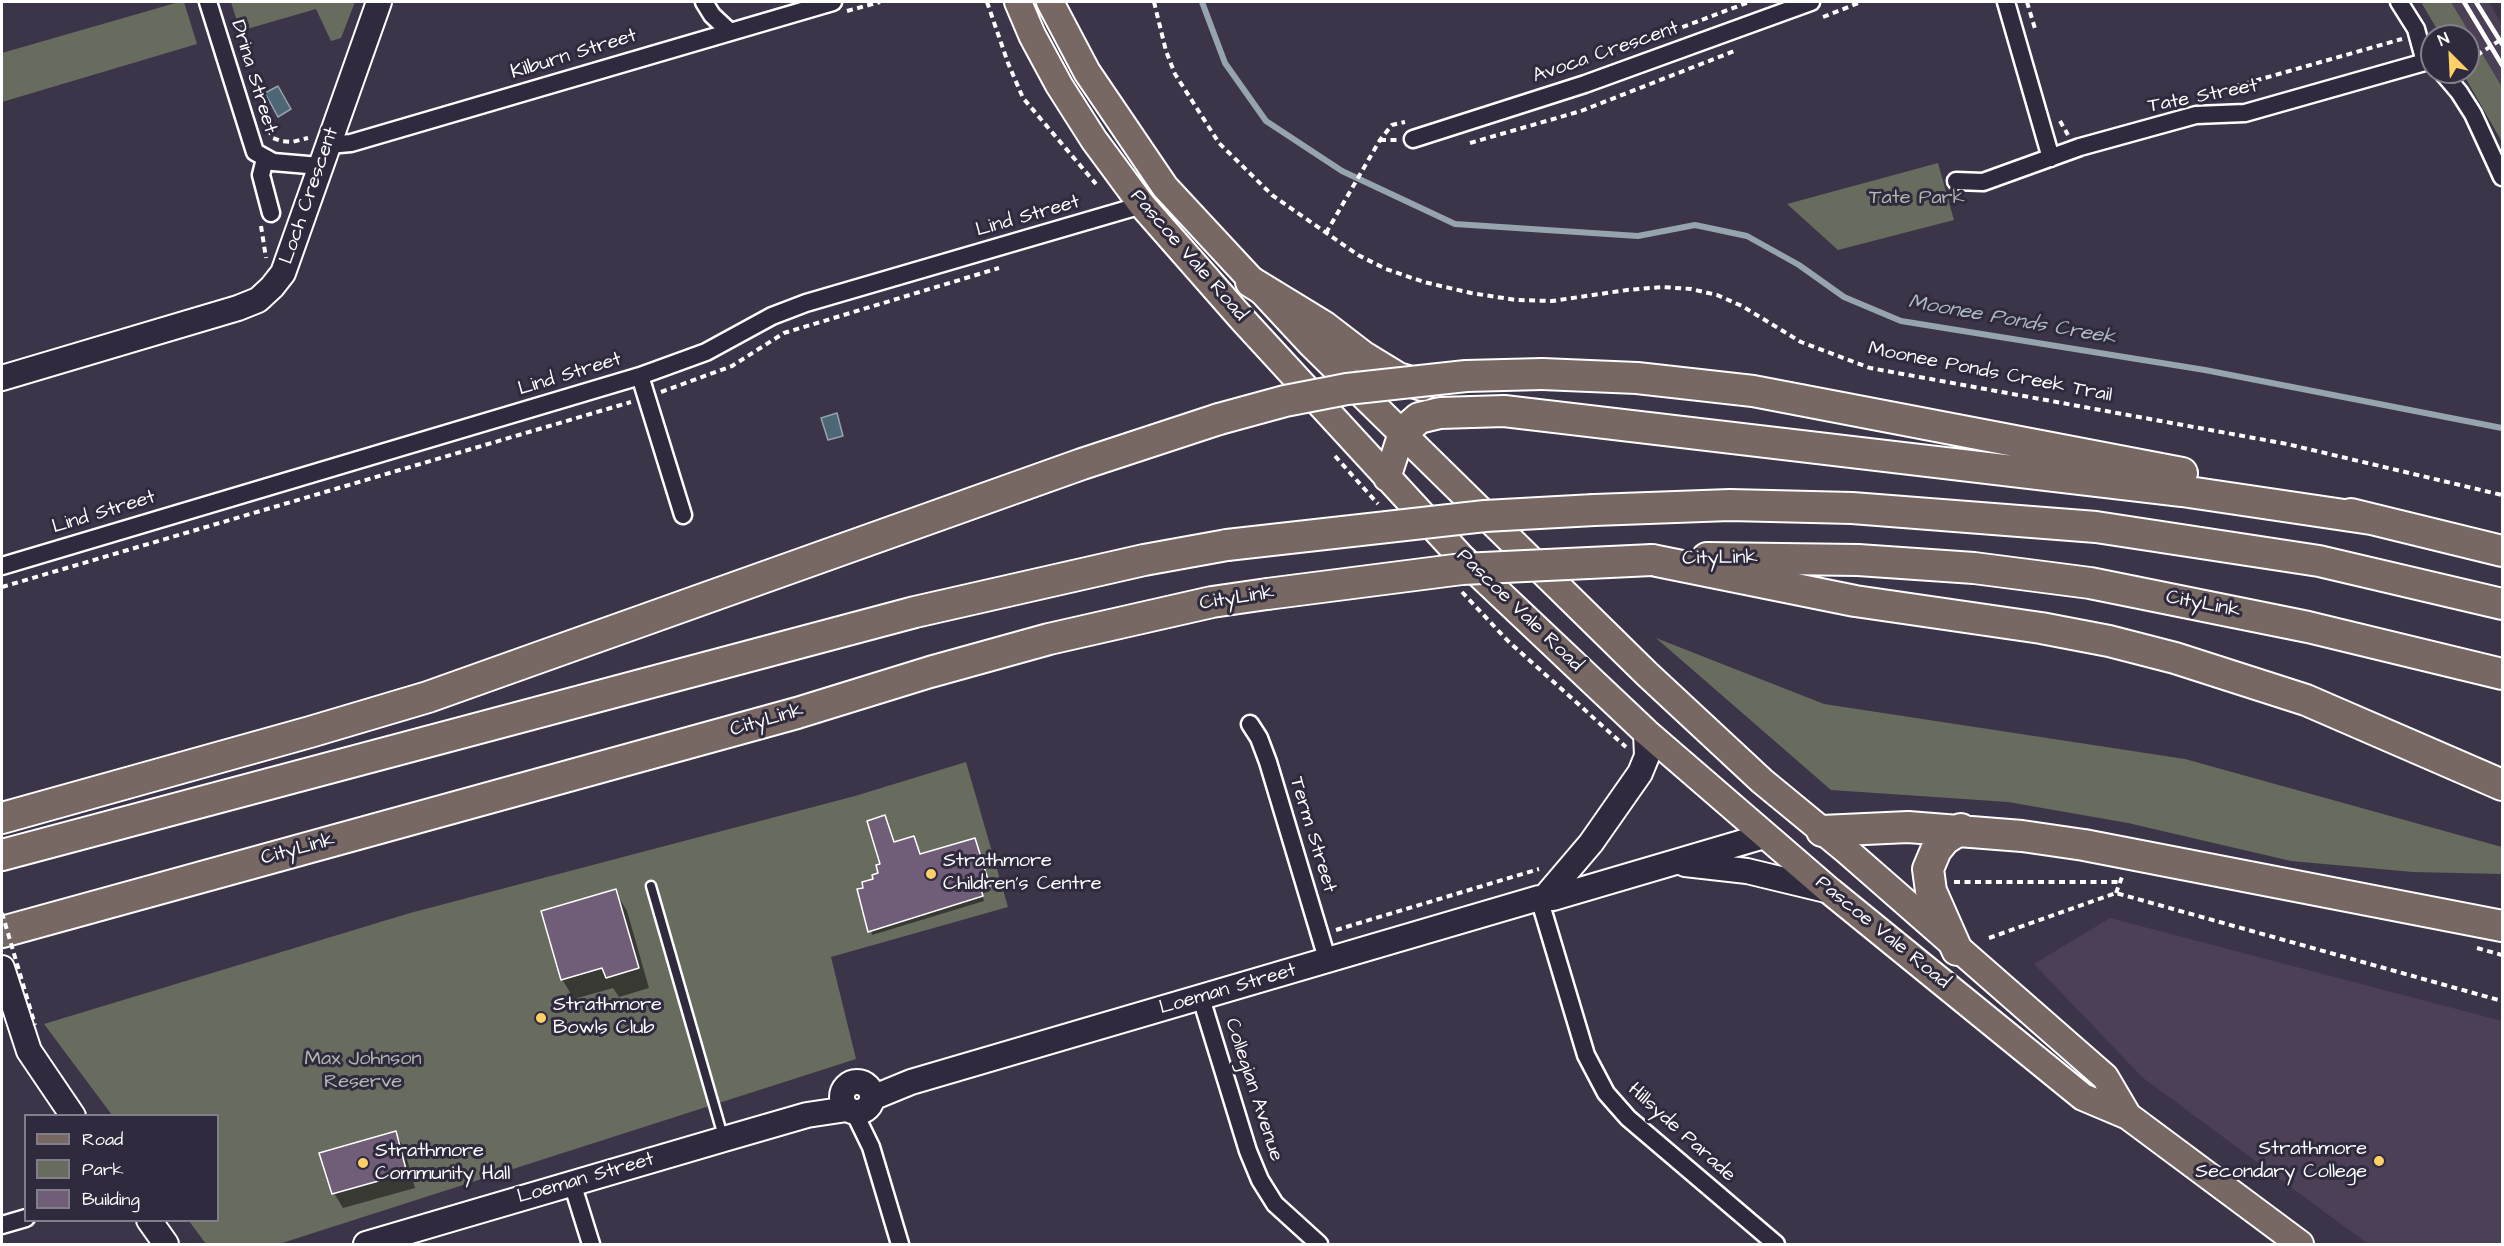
<!DOCTYPE html>
<style>
body{margin:0}
#map{position:relative;width:2504px;height:1246px;overflow:hidden;background:#3c3449;font-family:"Architects Daughter",sans-serif}
canvas{display:block}
.frame{position:absolute;inset:0;border:3px solid #fff;pointer-events:none}
.legend{position:absolute;left:24px;top:1114px;width:195px;height:108px;box-sizing:border-box;background:#2f2a3d;border:2px solid #827f8b;margin:0;padding:8px 10px;list-style:none;font-size:18px;color:#fff}
.legend li{display:flex;align-items:center;gap:12px;height:30px}
.legend b{width:30px;border:2px solid #827f8b}
.north{position:absolute;left:2420px;top:24px;width:60px;height:60px;box-sizing:border-box;background:#2f2a3d;border:2px solid #827f8b;border-radius:50%;rotate:336deg;font-size:16px;font-weight:700;line-height:24px;text-align:center;color:#fff}
.north::after{content:'';display:block;margin:auto;width:21px;height:27px;background:#ffd166;clip-path:polygon(50% 0,100% 100%,50% 72%,0 100%)}
</style>
<div id="map">
<canvas width="2504" height="1246"></canvas>
<div class="frame"></div>
<ul class="legend">
<li><b style="height:8px;background:#776864"></b>Road</li>
<li><b style="height:16px;background:#676c5f"></b>Park</li>
<li><b style="height:16px;background:#705d77"></b>Building</li>
</ul>
<div class="north">N</div>
</div>
<script>
const c = document.querySelector('canvas').getContext('2d');
c.lineJoin = 'round';
function paint(path, color) { c.fillStyle = color; c.fill(path, 'evenodd'); }
const shape = rows => new Path2D(rows.map(r => 'M' + r).join(''));
function trace(path, color, width, dash) { c.strokeStyle = color; c.lineWidth = width; c.lineCap = dash ? 'butt' : 'round'; c.setLineDash(dash || []); c.stroke(path); }
function write(font, color, halo, rows, align = 'center') {
  c.font = font + ' "Architects Daughter",sans-serif'; c.lineWidth = 6; c.setLineDash([]); c.textBaseline = 'middle'; c.strokeStyle = halo; c.fillStyle = color; for (const [text, x, y, turn = 0] of rows) {
    c.save(); c.translate(x, y); c.rotate((+turn || 0) * Math.PI / 180); c.textAlign = isNaN(turn) ? turn : align; if (halo) c.strokeText(text, 0, 0); c.fillText(text, 0, 0); c.restore();
  }
}
const built = shape([
 [2451,2,2489,2,2502,25,2502,87],
 [2110,918,2502,1021,2502,1244,2368,1244,2142,1077,2034,964]
]);
const green = shape([
 [179,2,184,2,197,44,2,102,2,53],
 [231,2,355,2,341,38,331,41,316,9,240,31],
 [2421,2,2451,2,2502,87,2502,142,2462,72,2468,72,2468,36,2441,36],
 [1938,163,1954,220,1838,250,1787,204],
 [1656,638,1824,704,2185,759,2502,847,2502,874,2413,872,2291,861,2128,823,2008,802,1831,790],
 [966,762,1008,907,831,957,856,1059,279,1244,206,1244,189,1221,218,1220,218,1116,112,1115,44,1024,410,913,855,796]
]);
const water = shape([
 [278,86,291,109,278,117,265,93,278,86],
 [837,413,843,436,828,440,821,418,837,413]
]);
const shadow = shape([
 [975,840,991,890,982,894,984,901,872,935,865,889,880,874,894,843,921,856],
 [615,891,627,911,649,988,619,997,613,988,574,999,562,979],
 [395,1133,404,1148,415,1188,343,1208,334,1193]
]);
const stream = shape([
 [1202,2,1225,63,1266,121,1342,171,1455,224,1638,236,1695,225,1747,236,1799,265,1844,297,1901,321,2205,370,2502,428]
]);
const building = shape([
 [885,815,894,842,914,836,920,854,975,838,990,886,981,889,983,896,868,932,857,889,863,888,862,882,873,879,872,875,878,873,876,865,880,864,867,821,885,815],
 [616,889,639,968,606,978,602,968,561,980,541,911,616,889],
 [396,1131,407,1173,332,1194,319,1153,396,1131]
]);
const path = shape([
 [987,2,1008,63,1023,98,1096,184],
 [1154,2,1166,51,1175,74,1219,143,1272,195,1358,255,1386,269,1424,282,1471,293,1516,300,1552,301,1627,290,1662,287,1691,289,1717,295,1742,306,1801,342,1870,368,2287,444,2502,495],
 [2027,2,2036,32],
 [847,11,880,2],
 [1823,17,1861,2],
 [1643,42,1749,2],
 [2468,61,2502,39],
 [2205,95,2402,39],
 [2060,121,2068,135],
 [268,129,273,138,281,141,292,142,308,138],
 [1380,140,1397,140],
 [1470,143,1581,111,1737,50],
 [261,226,266,258],
 [1326,233,1380,140,1392,125,1405,122],
 [661,392,732,366,784,333,999,268],
 [1335,456,1378,504],
 [2,587,631,402],
 [1462,592,1508,641,1626,747],
 [1954,882,2118,882],
 [2116,893,2122,877],
 [1336,930,1539,869],
 [1989,938,2116,893,2502,1001],
 [2477,948,2502,955]
]);
const lane = shape([
 [651,886,723,1136]
]);
const street = shape([
 [208,2,255,152,273,162,320,166],
 [704,2,712,15,729,31],
 [2006,2,2051,158],
 [2399,2,2416,29,2425,62],
 [2442,72,2459,92,2473,114,2502,177],
 [1413,139,1585,84,1811,2],
 [328,145,351,143,833,2],
 [265,159,261,175,271,213],
 [1956,181,1983,182,2080,147,2196,115,2245,113,2425,62],
 [640,376,683,515],
 [2,566,640,376,706,352,772,316,806,303,1142,205],
 [1250,724,1259,738,1268,762,1328,962],
 [1539,898,1586,1055,1606,1093,1628,1118,1776,1244],
 [1201,998,1248,1151,1260,1180,1275,1204,1319,1244],
 [854,1112,871,1147,900,1244],
 [572,1183,591,1244],
 [2,1225,26,1218]
]);
const secondary = shape([
 [2,378,238,308,258,300,272,287,283,273,379,2],
 [1685,864,1747,871,1830,891],
 [1545,897,1591,843,1640,773,1647,756,1646,732],
 [2,968,29,1051,73,1116],
 '842 1097a15 15 0 1 1 30 0a15 15 0 1 1-30 0Z',
 [872,1098,911,1082,1539,898,1553,898,1764,836],
 [149,1220,166,1244],
 [366,1244,724,1139,807,1115,847,1109]
]);
const primary = shape([
 [1018,2,1032,35,1059,85,1094,140,1142,205,1243,320,1461,557,1646,732,1830,891,2083,1097,2128,1116,2300,1244],
 [1050,2,1087,72,1165,187,1310,343,1647,674,1762,781,1847,851,2105,1077,2128,1116],
 [1387,478,1402,433]
]);
const highway = shape([
 [1251,282,1323,326,1362,356,1398,378,1422,385],
 [1542,374,1637,378,1753,391,2182,473],
 [1402,433,1419,418,1440,413,1504,411,2182,491,2371,519],
 [1594,510,1730,505,1852,508,2096,527,2319,561,2502,604],
 [2351,514,2502,551],
 [1707,558,1858,560,1974,568,2090,583,2308,627,2502,674],
 [1652,560,1855,601,2041,628,2109,641,2175,658,2306,700,2502,785],
 [2,818,310,732,428,697,1082,464,1219,419],
 [1822,831,1908,827,2022,836,2084,845,2502,926],
 [2,855,915,612,1144,560,1227,545],
 [2,932,797,713,930,672,1049,639,1212,602,1267,594],
 [1957,950,1931,891,1928,869,1936,850,1945,839,1961,829]
]);
const rail = shape([
 [2464,2,2502,65],
 [2476,2,2502,44]
]);
const pathBridge = shape([
 [2,913,35,1025]
]);
const highwayBridge = shape([
 [1219,419,1285,401,1347,389,1466,376,1542,374],
 [1227,545,1485,516,1594,510],
 [1267,594,1462,569,1652,560]
]);
const markers = [
 [931,874,6,"#ffd166"],
 [541,1018,6,"#ffd166"],
 [2379,1161,6,"#ffd166"],
 [363,1163,6,"#ffd166"]
];
const streetNames = [
 ["Avoca Crescent",1606,53,-19],
 ["Kilburn Street",574,55,-17],
 ["Drina Street",253,77,73],
 ["Tate Street",2203,97,-11],
 ["Loch Crescent",310,196,-71],
 ["Lind Street",1028,217,-16],
 ["Pascoe Vale Road",1188,256,49],
 ["Moonee Ponds Creek Trail",1990,373,11],
 ["Lind Street",570,375,-17],
 ["Lind Street",104,513,-17],
 ["CityLink",1720,559,-1],
 ["CityLink",1237,599,-9],
 ["CityLink",2203,605,11],
 ["Pascoe Vale Road",1519,611,44],
 ["CityLink",767,721,-16],
 ["Term Street",1312,835,73],
 ["CityLink",298,850,-15],
 ["Pascoe Vale Road",1882,933,39],
 ["Loeman Street",1228,990,-16],
 ["Collegian Avenue",1253,1090,72],
 ["Hillsyde Parade",1681,1133,42],
 ["Loeman Street",586,1179,-16]
];
const parkNames = [
 ["Tate Park",1917,199],
 ["Max Johnson",363,1060],
 ["Reserve",363,1083]
];
const poiNames = [
 ["Strathmore",943,862],
 ["Children's Centre",943,885],
 ["Strathmore",553,1006],
 ["Bowls Club",553,1029],
 ["Strathmore",2367,1150,"right"],
 ["Secondary College",2367,1173,"right"],
 ["Strathmore",375,1152],
 ["Community Hall",375,1175]
];
const waterNames = [
 ["Moonee Ponds Creek",2012,321,10]
];
paint(built, '#4c4057');
paint(green, '#676c5f');
paint(water, '#4e6777');
trace(water, '#95a4ad', 1.5);
paint(shadow, '#0007');
trace(stream, '#95a4ad', 6);
paint(building, '#705d77');
trace(building, '#fff', 1.5);
trace(lane, '#fff', 13);
trace(street, '#fff', 21);
trace(secondary, '#fff', 28);
trace(primary, '#fff', 30);
trace(highway, '#fff', 34);
trace(path, '#fff', 4, [6, 4.5]);
trace(lane, '#2f2a3d', 8);
trace(street, '#2f2a3d', 16);
trace(secondary, '#2f2a3d', 24);
trace(primary, '#776864', 26);
trace(highway, '#776864', 30);
trace(rail, '#fff', 4.5);
trace(highwayBridge, '#fff', 34, []);
trace(pathBridge, '#fff', 4, [6, 4.5]);
trace(highwayBridge, '#776864', 30);
for (const [x, y, r, color] of markers) { const dot = new Path2D(); dot.arc(x, y, r, 0, 2 * Math.PI); c.fillStyle = color; c.fill(dot); trace(dot, '#2f2a3d', 2); }
write('20px', '#fff', '#2f2a3d', streetNames);
write('20px', '#b3b6af', '#2f2a3d', parkNames);
write('20px', '#fff', '#2f2a3d', poiNames, 'left');
write('italic 21px', '#afbbc2', '#2f2a3d', waterNames);
</script>
